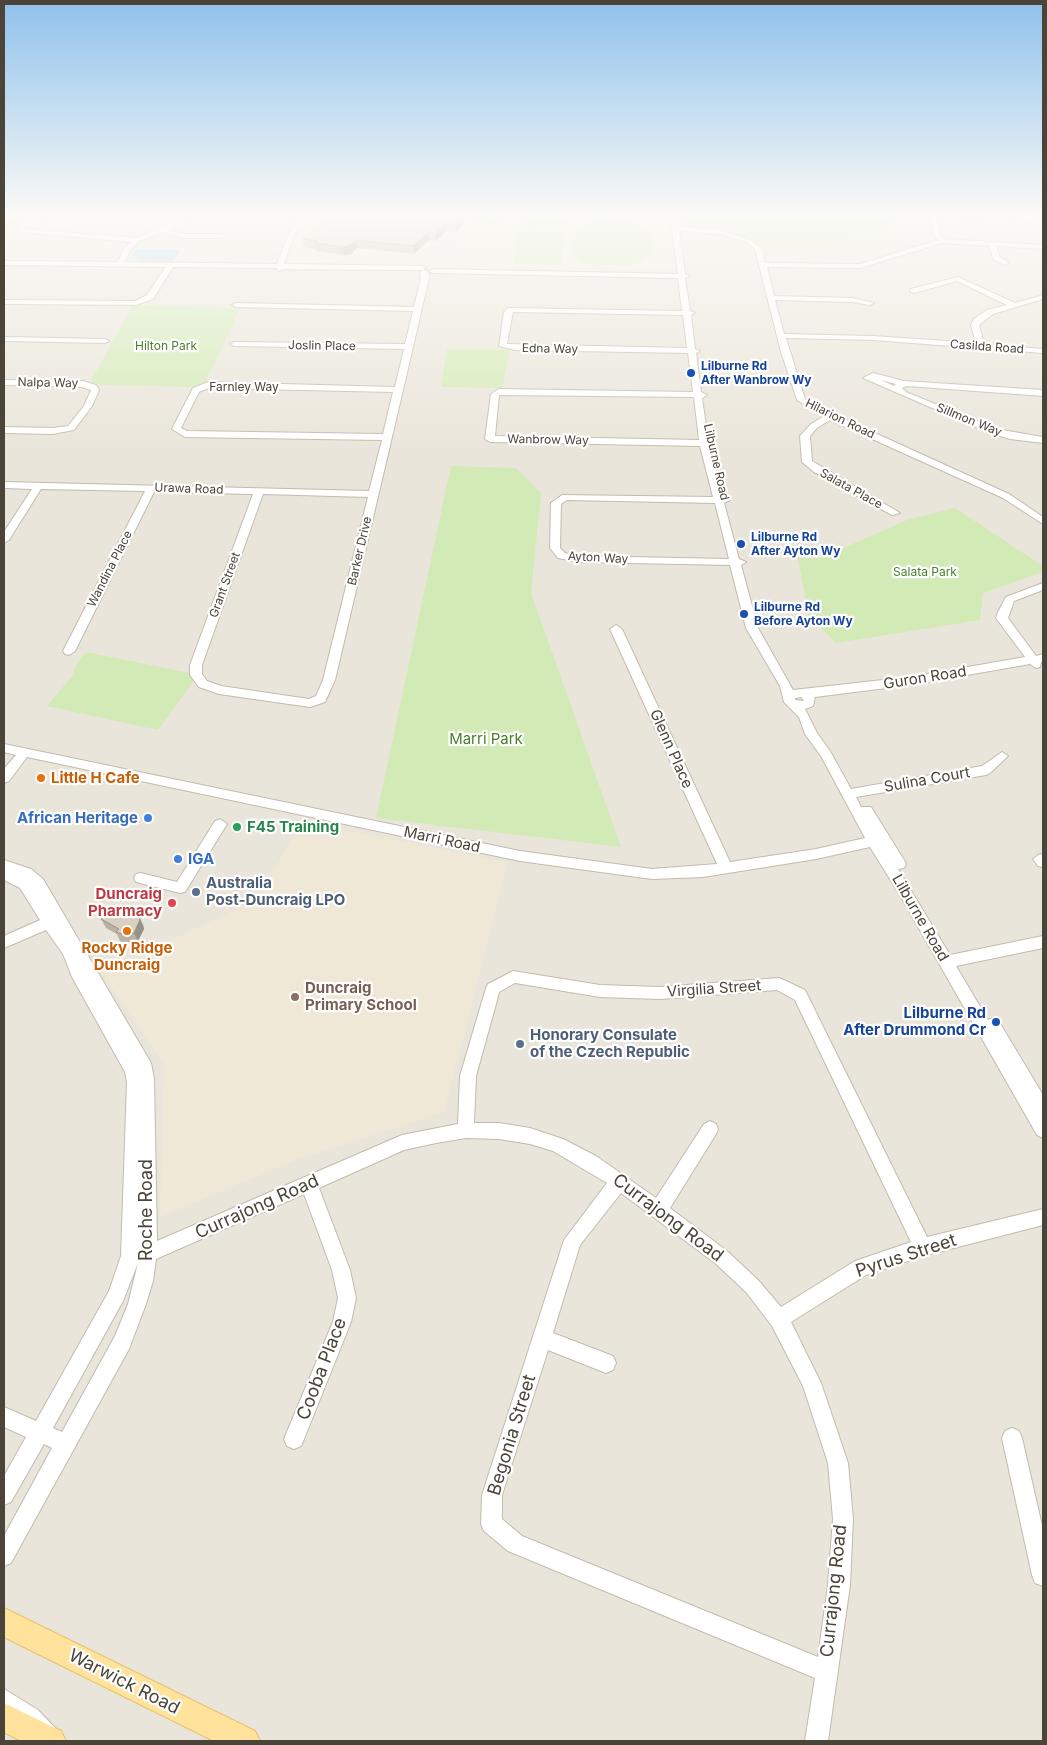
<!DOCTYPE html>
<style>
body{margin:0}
#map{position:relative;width:1047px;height:1745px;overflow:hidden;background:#f6f3ec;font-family:Inter,sans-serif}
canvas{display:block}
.frame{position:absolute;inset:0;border:5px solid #4b4439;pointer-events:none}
</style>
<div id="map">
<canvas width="1047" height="1745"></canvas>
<div class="frame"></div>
</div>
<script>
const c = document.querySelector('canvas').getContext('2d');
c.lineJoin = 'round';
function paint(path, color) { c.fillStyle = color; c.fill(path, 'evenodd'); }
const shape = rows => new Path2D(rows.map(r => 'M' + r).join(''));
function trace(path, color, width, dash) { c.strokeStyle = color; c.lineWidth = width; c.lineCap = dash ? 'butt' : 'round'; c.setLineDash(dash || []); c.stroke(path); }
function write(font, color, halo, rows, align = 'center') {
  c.font = font + ' Inter,sans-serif'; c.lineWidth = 4.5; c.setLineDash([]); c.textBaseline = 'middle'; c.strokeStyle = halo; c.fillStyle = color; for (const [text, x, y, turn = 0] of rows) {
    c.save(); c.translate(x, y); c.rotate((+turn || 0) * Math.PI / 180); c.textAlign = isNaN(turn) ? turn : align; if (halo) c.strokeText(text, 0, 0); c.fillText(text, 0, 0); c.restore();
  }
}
const residential = shape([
 [4,213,684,213,684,227,725,230,765,246,894,228,893,213,969,213,1043,218,1043,1741,4,1741]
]);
const education = shape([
 [311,213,565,213,666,219,673,269,285,264,296,233],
 [301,822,508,862,444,1112,296,1160,160,1217,164,1065,101,972,257,900]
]);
const green = shape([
 [475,213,525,213,525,216,565,218,565,226,523,226,524,216,500,215,499,225,487,225,487,215,485,225,474,225],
 [684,213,893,213,894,228,825,246,764,246,725,230,683,227],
 [599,220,638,223,650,234,655,247,652,253,638,263,629,265,598,266,585,264,576,259,571,254,570,245,574,235,590,223],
 [518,229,564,230,561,265,513,264],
 [133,305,240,309,205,383,192,387,102,385,91,381],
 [447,349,510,350,502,388,441,387],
 [451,466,516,468,541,493,531,593,621,847,376,818],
 [955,508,1043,566,1043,572,983,593,980,620,836,643,809,617,798,558,821,558,907,520],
 [86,652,190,673,194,680,158,730,47,706,73,675,75,667]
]);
const parking = shape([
 [448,238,456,240,451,245,449,260,439,260,436,258,440,244]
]);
const water = shape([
 [136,249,181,250,173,261,141,260,131,255]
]);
const minor = shape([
 [38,213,45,213,24,229,136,238,166,226,183,213,190,213,168,230,185,234,222,234,225,236,222,238,185,238,162,232,139,241,130,251,125,262,277,264,288,236,303,213,309,213,294,236,284,264,422,266,426,268,422,270,283,269,279,271,276,268,173,267,153,299,136,305,4,304,4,300,135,301,147,295,166,267,4,265,4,261,118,262,123,250,131,242,20,232,18,229,22,224,38,213],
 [670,213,676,213,678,227,721,230,750,240,762,248,765,263,860,264,938,240,934,235,929,213,937,213,936,215,940,235,944,239,1043,245,1043,249,997,246,999,256,1009,263,1005,265,993,259,990,246,942,243,860,268,767,267,774,296,852,298,874,303,870,305,852,302,775,300,784,334,873,336,976,343,971,325,974,319,987,310,1007,305,957,281,914,293,910,291,911,289,958,277,1015,303,1043,295,1043,299,993,314,979,325,984,344,1043,349,1043,353,873,340,786,338,805,399,833,414,1009,494,1043,517,1043,524,1003,498,830,420,817,428,810,436,812,461,900,513,892,515,814,472,802,462,800,436,811,424,824,416,797,400,781,352,755,249,746,242,720,234,679,231,685,274,690,276,685,278,690,311,695,313,691,315,695,349,700,351,696,353,701,392,707,395,702,398,708,440,715,443,709,446,723,497,730,500,724,503,739,559,746,562,741,565,758,628,793,690,910,677,1025,657,996,618,998,612,1006,597,1043,583,1043,590,1014,601,1008,618,1036,656,1043,654,1043,662,1041,662,1040,667,1036,668,1030,664,910,685,815,697,813,706,805,709,817,733,830,751,851,789,982,766,1002,752,1008,756,990,773,986,775,856,797,861,807,871,807,904,860,906,864,904,868,898,869,950,955,1043,936,1043,948,956,966,988,1020,993,1018,998,1020,1043,1095,1043,1138,1037,1135,901,897,870,847,816,859,703,877,652,879,520,861,27,757,9,781,4,783,4,769,16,755,4,752,4,744,520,851,652,869,717,864,610,629,616,625,622,629,730,862,816,849,865,838,821,756,805,734,799,717,784,702,780,686,746,628,730,565,579,562,558,558,550,548,551,503,562,495,713,497,700,446,490,442,485,439,491,394,499,389,693,392,688,353,515,350,499,346,504,312,508,308,682,311,678,278,433,273,429,271,433,269,678,274,670,213],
 [513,312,683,315,687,348,507,344,513,312],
 [499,395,694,397,699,440,495,436,499,395],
 [567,500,715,503,729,559,579,556,565,553,560,548,561,504,567,500],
 [801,697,804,701,795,700,795,698,801,697],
 [951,213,1043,218,1043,222,954,215,951,213],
 [424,270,428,272,429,278,403,390,335,680,325,702,310,707,219,694,199,687,190,675,190,665,253,494,154,492,75,651,69,655,65,654,63,651,145,491,41,489,9,540,4,543,4,532,32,489,4,488,4,482,369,491,382,440,185,437,172,429,193,388,208,382,395,387,404,349,234,346,230,344,234,342,405,344,413,311,236,307,232,305,236,303,414,307,421,278,420,272,424,270],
 [209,388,393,392,383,434,187,431,181,428,199,392,209,388],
 [263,494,368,497,323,680,316,696,309,699,221,686,207,681,202,674,202,665,263,494],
 [4,337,105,339,109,341,105,343,4,341,4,337],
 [873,373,904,381,1043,390,1043,396,907,386,902,388,906,392,996,429,1043,437,1043,443,1010,439,990,433,863,378,873,373],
 [881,380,896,384,894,386,881,380],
 [4,380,83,381,96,385,99,390,92,406,74,430,53,434,4,433,4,427,53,428,68,426,84,406,91,390,82,387,4,385,4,380],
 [220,819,227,824,185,892,180,893,136,882,134,878,136,874,141,873,177,882,215,821,220,819],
 [1040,854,1043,855,1043,867,1038,866,1033,859,1040,854],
 [4,860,31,869,43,879,151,1063,154,1079,157,1241,402,1135,458,1124,460,1076,486,988,488,984,513,971,600,985,660,987,779,978,784,980,805,990,927,1237,1043,1209,1043,1225,923,1256,866,1275,791,1322,821,1383,848,1463,853,1519,850,1585,828,1741,805,1741,815,1678,508,1551,484,1531,481,1524,482,1495,564,1240,607,1183,553,1151,530,1144,499,1139,466,1138,436,1143,404,1150,319,1188,350,1270,356,1298,351,1322,304,1439,301,1446,294,1449,287,1446,284,1439,333,1322,338,1298,332,1270,304,1194,156,1259,153,1281,146,1304,129,1349,11,1563,4,1566,4,1536,52,1448,44,1444,11,1502,4,1505,4,1476,26,1437,4,1427,4,1407,36,1421,109,1291,121,1256,127,1082,125,1072,72,977,63,954,46,930,4,948,4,936,40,920,20,888,4,880,4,860],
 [515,983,600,997,660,999,777,990,795,1000,911,1242,855,1261,781,1307,758,1280,727,1251,670,1208,716,1134,718,1129,716,1124,710,1121,704,1124,656,1198,596,1156,563,1139,530,1128,499,1123,474,1123,476,1076,496,1004,499,992,515,983],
 [621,1193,715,1263,746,1292,772,1326,803,1386,828,1463,833,1519,828,1585,818,1657,522,1536,502,1519,502,1495,548,1350,606,1373,613,1370,616,1363,613,1356,553,1333,580,1245,621,1193],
 [138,1263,128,1304,115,1336,62,1432,53,1428,123,1301,138,1263],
 [1012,1428,1019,1431,1022,1438,1043,1530,1043,1586,1035,1583,1032,1575,1002,1438,1005,1431,1012,1428],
 [4,1689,38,1710,60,1733,63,1741,36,1741,22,1726,4,1713,4,1689]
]);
const major = shape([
 [4,1608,255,1731,260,1741,214,1741,4,1637,4,1608],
 [4,1703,61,1731,66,1741,21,1741,4,1732,4,1703]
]);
const highway = shape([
 [15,213,26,213,4,228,4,221,15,213]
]);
const wall = shape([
 [335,213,464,224,456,232,446,231,436,241,429,240,414,254,357,248,351,254,344,255,316,251,316,249,304,247,303,239],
 [101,919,143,925,144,929,138,941,126,943,120,941,117,934,106,928]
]);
const shadedWall = shape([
 [464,216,464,224,456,232,455,224],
 [446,223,446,231,436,241,435,233],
 [428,232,429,240,414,254,413,246],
 [356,240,357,248,351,254,344,255,343,247],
 [139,916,143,925,144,929,138,941,134,933]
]);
const building = shape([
 [335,213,424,213,432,214,436,213,450,213,464,216,455,224,446,223,435,233,428,232,413,246,356,240,350,245,343,247,315,243,318,241,303,239,335,213],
 [111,909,139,916,140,920,134,933,122,934,116,932,119,929,101,919,111,909]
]);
const markers = [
 [691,373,5,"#1a4fb4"],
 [741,544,5,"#1a4fb4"],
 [744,614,5,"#1a4fb4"],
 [41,778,5,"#e8710a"],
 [148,818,5,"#3f7fe0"],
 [237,827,5,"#2e9e5b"],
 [178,859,5,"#3f7fe0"],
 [196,892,5,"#5c6f8a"],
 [172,903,5,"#e0444e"],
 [127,931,5,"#e8710a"],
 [295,997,5,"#8d6e63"],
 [996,1022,5,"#1a4fb4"],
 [520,1044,5,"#5c6f8a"]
];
const farParknames = [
 ["Hilton Park",166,346],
 ["Salata Park",925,572]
];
const farStreetnames = [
 ["Joslin Place",322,346,1],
 ["Casilda Road",987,347,4],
 ["Edna Way",550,349,1],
 ["Nalpa Way",48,383,1],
 ["Farnley Way",244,387],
 ["Hilarion Road",840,419,26],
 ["Sillmon Way",969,420,22],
 ["Wanbrow Way",548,440,1],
 ["Lilburne Road",716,462,77],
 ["Urawa Road",189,489,2],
 ["Salata Place",851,489,29],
 ["Barker Drive",360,551,-77],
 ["Ayton Way",598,558,3],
 ["Wandina Place",110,569,-63],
 ["Grant Street",225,585,-70]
];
const farTransitnames = [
 ["Lilburne Rd",701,366],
 ["After Wanbrow Wy",701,380],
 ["Lilburne Rd",751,537],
 ["After Ayton Wy",751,551],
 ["Lilburne Rd",754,607],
 ["Before Ayton Wy",754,621]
];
const streetNames = [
 ["Guron Road",925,678,-9],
 ["Glenn Place",671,749,66],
 ["Sulina Court",927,780,-10],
 ["Marri Road",442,840,12],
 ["Lilburne Road",920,918,60],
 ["Virgilia Street",714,989,-4]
];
const parkNames = [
 ["Marri Park",486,739]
];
const foodNames = [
 ["Little H Cafe",51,778],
 ["Rocky Ridge",127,948,"center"],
 ["Duncraig",127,965,"center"]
];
const shopNames = [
 ["African Heritage",138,818],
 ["IGA",188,859,"left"]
];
const leisureNames = [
 ["F45 Training",247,827]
];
const serviceNames = [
 ["Australia",206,883],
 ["Post-Duncraig LPO",206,900],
 ["Honorary Consulate",530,1035],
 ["of the Czech Republic",530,1052]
];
const healthNames = [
 ["Duncraig",162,894],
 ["Pharmacy",162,911]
];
const educationNames = [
 ["Duncraig",305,988],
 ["Primary School",305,1005]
];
const transitNames = [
 ["Lilburne Rd",986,1013],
 ["After Drummond Cr",986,1030]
];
const nearStreetnames = [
 ["Currajong Road",257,1207,-24],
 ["Roche Road",147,1210,-90],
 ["Currajong Road",668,1218,37],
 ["Pyrus Street",906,1256,-18],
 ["Cooba Place",322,1369,-69],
 ["Begonia Street",512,1435,-73],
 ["Currajong Road",834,1591,-84],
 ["Warwick Road",124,1682,27]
];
paint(residential, '#eae5da');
paint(education, '#efe8d6');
paint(green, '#d2eab5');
paint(parking, '#e5e3e0');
paint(water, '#a9d4f2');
trace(minor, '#c2bbae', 2);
trace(major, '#e6c16a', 2);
trace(highway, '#e0a43c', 2);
paint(minor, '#fff');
paint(major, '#ffe39c');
paint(highway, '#ffcf6e');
paint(wall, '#bab2a6');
paint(shadedWall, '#979187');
paint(building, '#d8cfc1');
trace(building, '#979187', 1);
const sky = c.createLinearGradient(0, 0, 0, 457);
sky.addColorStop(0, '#8fc1ec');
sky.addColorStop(0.47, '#fbfaf6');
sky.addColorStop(1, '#fbfaf600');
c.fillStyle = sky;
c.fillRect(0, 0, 1047, 457);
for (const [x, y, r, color] of markers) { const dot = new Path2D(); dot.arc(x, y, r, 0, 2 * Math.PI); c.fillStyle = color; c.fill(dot); trace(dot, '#fff', 2); }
write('12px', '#4a7f2a', '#fff', farParknames);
write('12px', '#4b4439', '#fff', farStreetnames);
write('bold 12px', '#164399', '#fff', farTransitnames, 'left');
write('15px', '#4b4439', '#fff', streetNames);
write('15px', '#4a7f2a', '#fff', parkNames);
write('bold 15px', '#c56008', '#fff', foodNames, 'left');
write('bold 15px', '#366cbe', '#fff', shopNames, 'right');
write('bold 15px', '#27864d', '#fff', leisureNames, 'left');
write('bold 15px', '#4e5e75', '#fff', serviceNames, 'left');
write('bold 15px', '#be3a42', '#fff', healthNames, 'right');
write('bold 15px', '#785e54', '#fff', educationNames, 'left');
write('bold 15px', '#164399', '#fff', transitNames, 'right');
write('18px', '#4b4439', '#fff', nearStreetnames);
</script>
